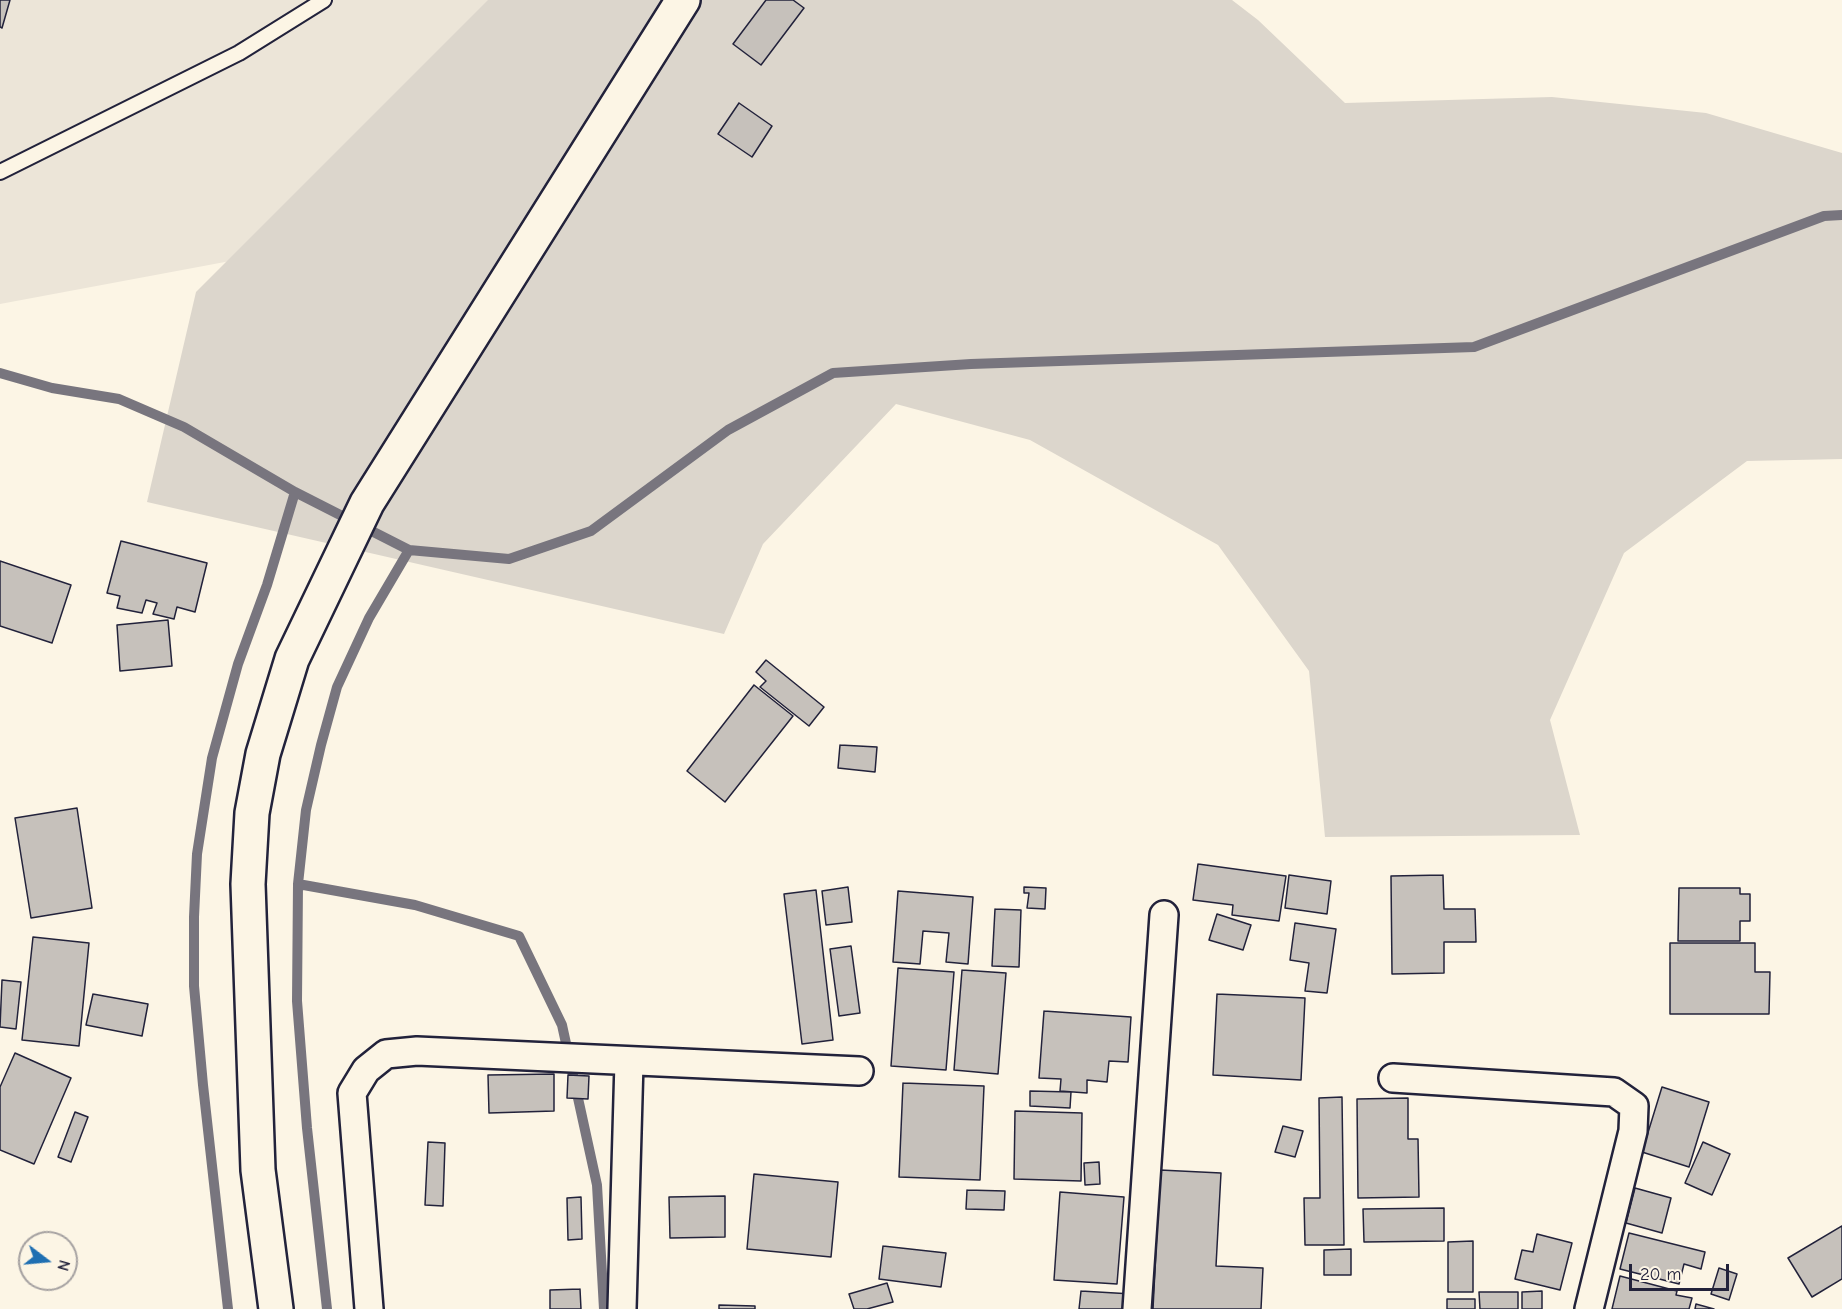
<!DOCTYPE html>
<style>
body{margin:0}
#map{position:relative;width:1842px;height:1309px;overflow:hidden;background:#fcf5e5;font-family:"Comic Neue",sans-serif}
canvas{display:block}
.north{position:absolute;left:18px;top:1231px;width:60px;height:60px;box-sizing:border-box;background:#fcf5e5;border:2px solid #a5a1a1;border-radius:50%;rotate:106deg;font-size:16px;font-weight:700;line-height:24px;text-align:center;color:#22223b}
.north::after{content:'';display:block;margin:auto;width:21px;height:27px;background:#1f6fb2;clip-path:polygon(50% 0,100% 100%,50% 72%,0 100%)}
.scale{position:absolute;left:1629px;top:1264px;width:100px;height:27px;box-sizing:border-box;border:3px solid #22223b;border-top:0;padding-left:8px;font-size:18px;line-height:21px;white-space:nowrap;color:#22223b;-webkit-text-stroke:4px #fcf5e5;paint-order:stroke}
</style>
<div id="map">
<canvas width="1842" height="1309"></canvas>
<div class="north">N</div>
<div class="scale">20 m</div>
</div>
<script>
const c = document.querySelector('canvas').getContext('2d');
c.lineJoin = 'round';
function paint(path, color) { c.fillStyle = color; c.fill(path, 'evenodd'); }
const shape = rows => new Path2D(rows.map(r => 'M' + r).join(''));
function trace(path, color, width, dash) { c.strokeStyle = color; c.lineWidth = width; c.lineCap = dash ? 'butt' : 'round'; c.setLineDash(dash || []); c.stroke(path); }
const built = shape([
 [0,0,549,0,407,228,0,304]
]);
const green = shape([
 [488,0,1232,0,1258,20,1345,103,1552,97,1706,113,1842,153,1842,459,1747,461,1624,553,1550,720,1580,835,1325,837,1309,671,1218,545,1030,440,896,404,763,544,724,634,147,502,196,292]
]);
const stream = shape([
 [0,373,52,388,119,399,184,427,295,492,409,550,509,559,591,531,728,430,833,373,971,364,1474,347,1824,216,1842,215],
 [298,884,415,905,519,936,562,1025,597,1185,604,1309],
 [228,1309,203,1085,194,986,194,917,197,854,212,758,238,664,267,585,295,492],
 [327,1309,307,1128,297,1001,298,884,306,810,321,745,337,687,369,618,409,550]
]);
const building = shape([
 [0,0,10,0,2,28,0,27,0,0],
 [766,0,793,0,804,8,761,65,733,44,766,0],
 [739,103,772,126,752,157,718,134,739,103],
 [121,541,207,563,195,612,177,607,174,619,153,614,157,603,146,600,142,613,117,608,120,596,107,593,121,541],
 [0,561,71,585,52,643,0,626,0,561],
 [168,620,172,666,120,671,117,625,168,620],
 [766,660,824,707,809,726,760,687,766,681,756,672,766,660],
 [754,685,793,716,725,802,687,771,754,685],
 [840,745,877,747,875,772,838,768,840,745],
 [77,808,92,908,31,918,15,818,77,808],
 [1198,864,1286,876,1279,921,1232,915,1233,905,1193,900,1198,864],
 [1289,875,1331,881,1327,914,1285,908,1289,875],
 [1443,875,1444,909,1475,909,1476,942,1444,942,1444,973,1392,974,1391,876,1443,875],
 [848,887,852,922,826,925,822,891,848,887],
 [1024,887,1046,888,1045,909,1027,908,1029,893,1024,893,1024,887],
 [1679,888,1740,888,1740,894,1750,894,1750,921,1740,921,1740,941,1678,941,1679,888],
 [816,890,833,1040,802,1044,784,894,816,890],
 [898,891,973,897,968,964,946,962,949,933,923,931,920,964,893,962,898,891],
 [995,909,1021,910,1019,967,992,966,995,909],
 [1217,914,1251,925,1243,950,1209,940,1217,914],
 [1295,923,1336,929,1327,993,1305,991,1309,963,1290,960,1295,923],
 [33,937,89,943,79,1046,22,1040,33,937],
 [1670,943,1755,943,1755,972,1770,972,1769,1014,1670,1014,1670,943],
 [851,946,860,1013,839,1016,830,949,851,946],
 [898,968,954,972,946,1070,891,1066,898,968],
 [962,970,1006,973,998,1074,954,1070,962,970],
 [2,980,21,982,16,1029,0,1027,2,980],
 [93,994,148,1004,142,1036,86,1025,93,994],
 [1217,994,1305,998,1301,1080,1213,1075,1217,994],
 [1044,1011,1131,1017,1128,1062,1109,1061,1107,1082,1087,1080,1087,1093,1060,1091,1061,1079,1039,1078,1044,1011],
 [15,1053,71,1078,34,1164,0,1150,0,1087,15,1053],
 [554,1074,554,1111,489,1113,488,1075,554,1074],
 [568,1075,589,1076,588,1099,567,1098,568,1075],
 [903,1083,984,1086,980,1180,899,1177,903,1083],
 [1662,1087,1709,1102,1689,1167,1642,1152,1662,1087],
 [1030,1091,1071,1092,1070,1108,1030,1106,1030,1091],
 [1342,1097,1344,1245,1305,1245,1304,1198,1320,1198,1319,1098,1342,1097],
 [1408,1098,1408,1139,1418,1139,1419,1197,1358,1198,1357,1099,1408,1098],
 [1015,1111,1082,1113,1081,1181,1014,1179,1015,1111],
 [75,1112,88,1117,71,1162,58,1157,75,1112],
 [1283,1126,1303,1131,1295,1157,1275,1152,1283,1126],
 [428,1142,445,1143,443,1206,425,1205,428,1142],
 [1703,1142,1730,1154,1712,1195,1685,1183,1703,1142],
 [1099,1162,1100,1184,1085,1185,1084,1163,1099,1162],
 [1160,1170,1221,1173,1216,1266,1263,1268,1261,1309,1153,1309,1160,1170],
 [754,1174,838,1182,831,1257,747,1249,754,1174],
 [1635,1188,1671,1198,1662,1233,1626,1223,1635,1188],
 [967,1190,1005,1191,1004,1210,966,1209,967,1190],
 [1060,1192,1124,1197,1117,1284,1054,1280,1060,1192],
 [725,1196,725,1237,670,1238,669,1197,725,1196],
 [581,1197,582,1239,568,1240,567,1198,581,1197],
 [1444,1208,1444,1241,1364,1242,1363,1209,1444,1208],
 [1842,1226,1842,1279,1812,1297,1788,1258,1842,1226],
 [1629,1233,1705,1252,1701,1269,1684,1264,1679,1284,1620,1269,1629,1233],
 [1537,1234,1572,1243,1560,1290,1515,1279,1522,1250,1533,1252,1537,1234],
 [1473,1241,1473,1292,1448,1292,1448,1242,1473,1241],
 [883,1246,946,1253,941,1287,879,1279,883,1246],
 [1351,1249,1351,1275,1324,1275,1324,1250,1351,1249],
 [1719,1268,1737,1274,1729,1300,1711,1294,1719,1268],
 [1620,1276,1677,1291,1676,1295,1692,1298,1689,1309,1612,1309,1620,1276],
 [887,1283,893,1302,867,1309,854,1309,849,1294,887,1283],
 [580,1289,581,1309,550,1309,550,1290,580,1289],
 [1081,1291,1132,1294,1131,1309,1079,1309,1081,1291],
 [1542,1291,1542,1309,1522,1309,1522,1292,1542,1291],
 [1479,1292,1518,1292,1518,1309,1480,1309,1479,1292],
 [1447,1299,1475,1299,1475,1309,1447,1309,1447,1299],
 [1696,1304,1714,1309,1695,1309,1696,1304],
 [719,1305,755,1306,755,1309,719,1309,719,1305]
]);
const lane = shape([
 [0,172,239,53,324,0]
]);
const street = shape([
 [1393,1078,1614,1092,1634,1106,1633,1131,1589,1309],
 [369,1309,352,1093,366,1070,386,1054,417,1051,859,1071],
 [622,1309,629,1062],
 [1137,1309,1164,915]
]);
const secondary = shape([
 [276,1309,258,1170,248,884,252,813,263,754,292,659,367,503,683,0]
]);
paint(built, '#ece5d8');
paint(green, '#dcd6cc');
trace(stream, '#78757e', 10);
paint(building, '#c6c1bb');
trace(building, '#22223b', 1.5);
trace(lane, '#22223b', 18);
trace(street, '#22223b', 32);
trace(secondary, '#22223b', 38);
trace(lane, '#fcf5e5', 14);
trace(street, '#fcf5e5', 27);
trace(secondary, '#fcf5e5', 33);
</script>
